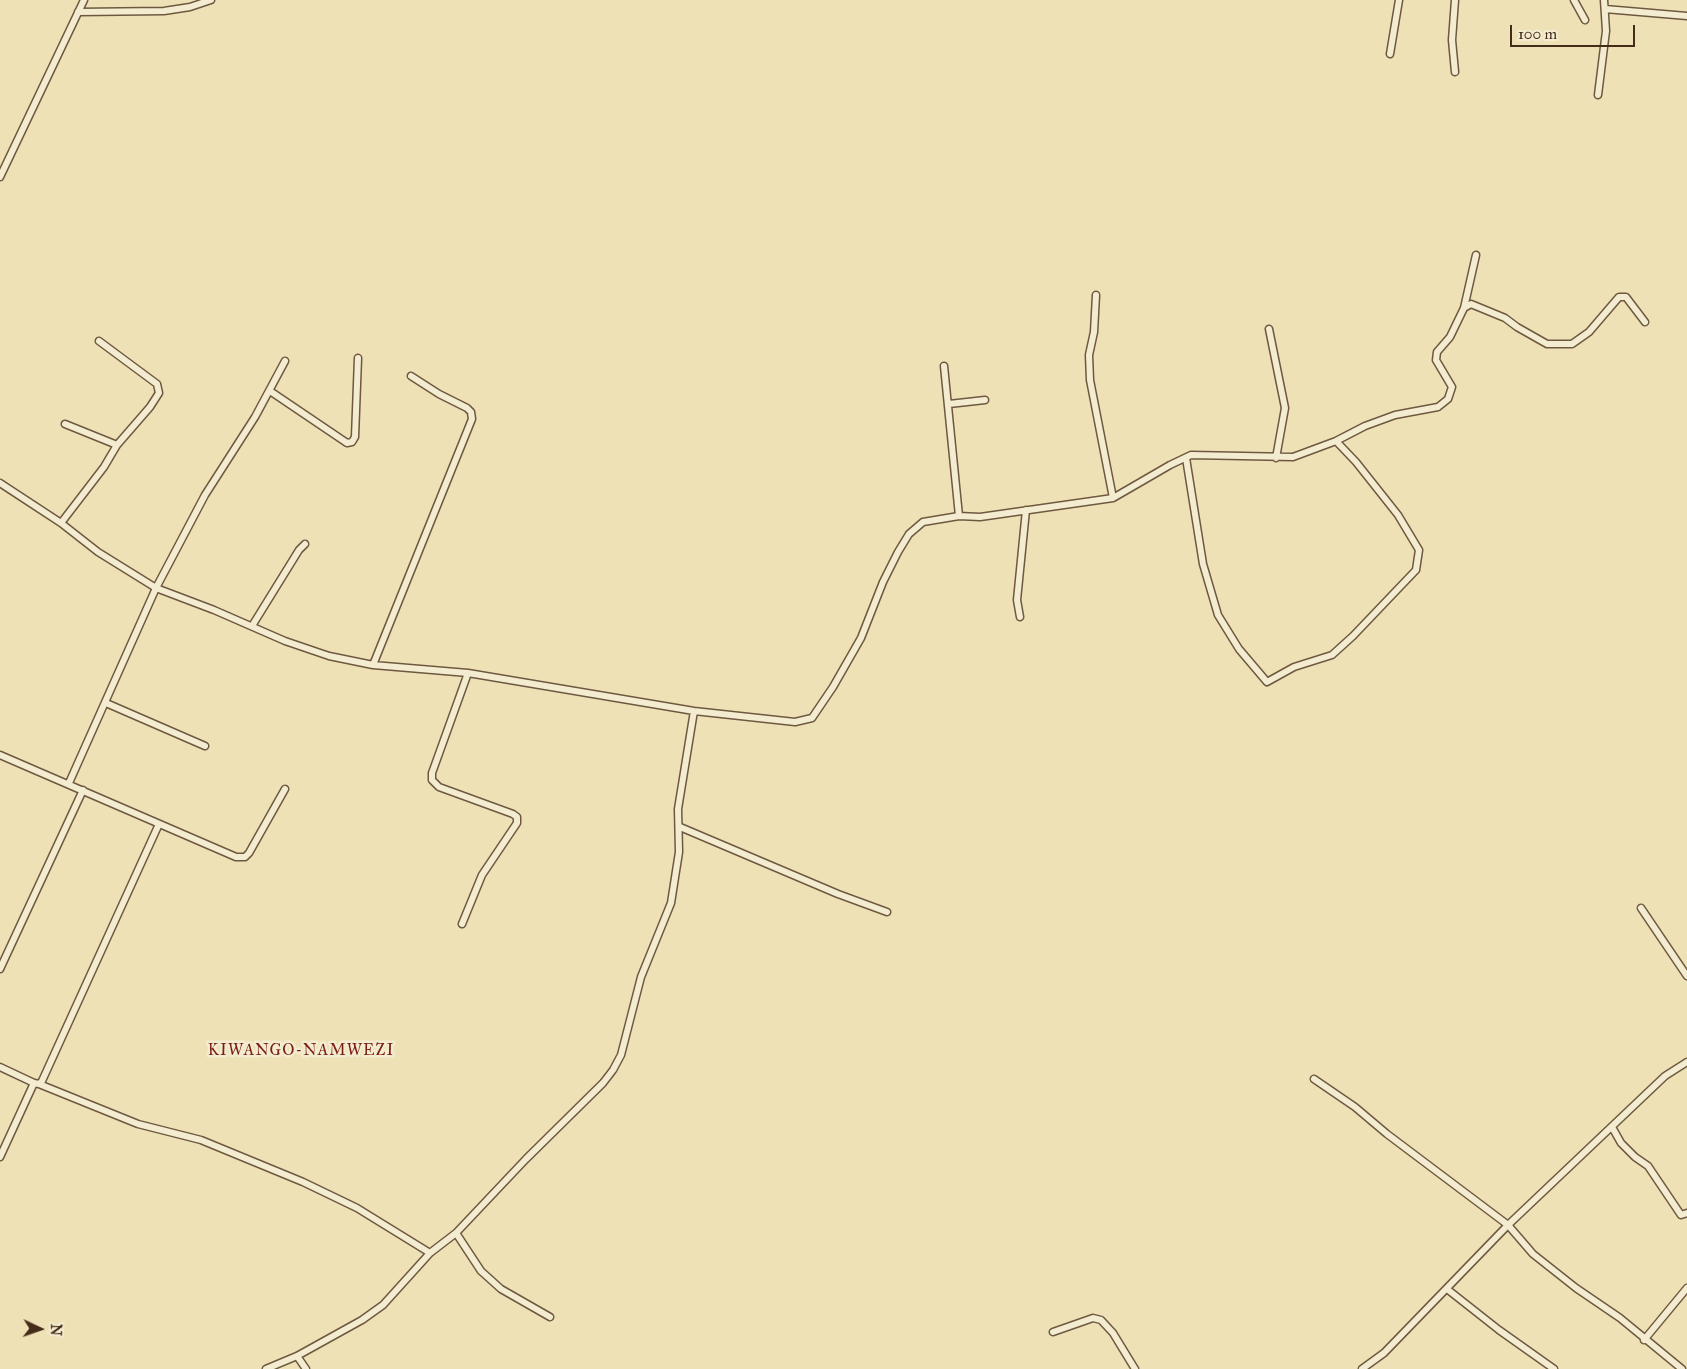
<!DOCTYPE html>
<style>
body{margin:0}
#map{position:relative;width:1687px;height:1369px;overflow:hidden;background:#eee1b6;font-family:"IM FELL Great Primer",serif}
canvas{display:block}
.north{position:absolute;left:15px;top:1304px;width:50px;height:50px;-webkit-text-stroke:4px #f4ecd0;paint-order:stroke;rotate:93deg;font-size:14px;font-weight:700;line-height:20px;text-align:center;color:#442c18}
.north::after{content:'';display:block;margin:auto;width:18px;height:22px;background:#442c18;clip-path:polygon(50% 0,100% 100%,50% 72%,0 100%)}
.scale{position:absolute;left:1510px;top:25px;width:125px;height:22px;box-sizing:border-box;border:2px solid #442c18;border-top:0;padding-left:6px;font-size:15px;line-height:18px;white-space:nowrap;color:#442c18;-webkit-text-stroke:4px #f4ecd0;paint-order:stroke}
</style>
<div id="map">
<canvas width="1687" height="1369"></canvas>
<div class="north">N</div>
<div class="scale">100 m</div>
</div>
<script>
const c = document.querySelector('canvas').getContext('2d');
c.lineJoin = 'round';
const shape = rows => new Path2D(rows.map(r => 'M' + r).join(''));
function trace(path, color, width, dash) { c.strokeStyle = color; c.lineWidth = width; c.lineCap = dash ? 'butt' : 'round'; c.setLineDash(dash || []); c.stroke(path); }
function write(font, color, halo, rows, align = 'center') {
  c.font = font + ' "IM FELL Great Primer",serif'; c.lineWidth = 5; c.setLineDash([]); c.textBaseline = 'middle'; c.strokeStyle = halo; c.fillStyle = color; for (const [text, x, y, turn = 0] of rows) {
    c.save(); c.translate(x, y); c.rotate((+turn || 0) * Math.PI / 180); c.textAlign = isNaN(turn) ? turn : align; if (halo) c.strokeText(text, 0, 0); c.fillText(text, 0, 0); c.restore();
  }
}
const minor = shape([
 [1574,0,1585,20],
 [1605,9,1687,16],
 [78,12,164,11,190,7,211,0],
 [1390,54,1399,0],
 [1455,72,1452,40,1455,0],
 [1598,95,1606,31,1604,0],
 [0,177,84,0],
 [1096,295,1094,332,1089,355,1090,380,1113,498],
 [1464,308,1476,255],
 [1269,329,1285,408,1276,458],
 [270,391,347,443,352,442,355,437,358,358],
 [949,404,985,400],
 [65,424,117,445],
 [1186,458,1203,564,1218,615,1239,649,1267,682,1294,667,1332,655,1353,636,1416,570,1419,550,1398,515,1356,462,1336,441],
 [0,483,61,523,98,552,156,588,214,610,285,641,329,656,373,665,468,673,694,711,795,722,812,718,833,687,861,638,883,582,898,552,909,534,923,522,959,516,944,366],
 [959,516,980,517,1113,498,1170,465,1191,455,1293,457,1336,441,1365,426,1395,415,1438,407,1448,399,1452,387,1436,360,1437,352,1450,337,1464,308,1471,304,1505,318,1517,327,1547,344,1572,344,1589,332,1619,297,1626,297,1645,322],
 [61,523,104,467,117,445,150,407,159,393,157,384,99,341],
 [1020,617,1017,600,1026,510],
 [252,626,299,550,305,544],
 [373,665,472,419,471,412,467,408,439,394,411,376],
 [106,703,205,746],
 [0,755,236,857,245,857,249,853,285,789],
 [69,783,156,588,205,495,255,417,285,361],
 [680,827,838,894,887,912],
 [1641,908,1687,976],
 [462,924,482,875,517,823,517,817,513,814,439,787,432,780,432,773,468,673],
 [0,969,83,790],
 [0,1067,34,1083,39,1084,42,1081,159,824],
 [1314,1079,1355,1107,1387,1134,1508,1225,1533,1254,1576,1288,1620,1318,1682,1369],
 [39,1084,138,1124,201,1140,303,1182,357,1208,430,1253],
 [1612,1127,1621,1143,1635,1157,1648,1166,1681,1215,1687,1213],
 [0,1157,34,1083],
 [456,1233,481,1271,501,1289,550,1317],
 [1447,1289,1499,1330,1554,1369],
 [1053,1332,1093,1318,1101,1320,1113,1333,1135,1369],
 [1644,1340,1687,1288],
 [297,1356,306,1369],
 [266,1369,297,1356,362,1320,383,1305,430,1253,456,1233,526,1159,603,1083,613,1070,621,1055,641,977,671,903,679,852,678,809,694,711],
 [1362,1369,1384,1353,1508,1225,1665,1076,1687,1062]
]);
const quarterNames = [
 ["KIWANGO-NAMWEZI",301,1051]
];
trace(minor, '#6e5940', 9);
trace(minor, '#f4ecd0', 6);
c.letterSpacing = '1px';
write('16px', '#7a1f14', '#f4ecd0', quarterNames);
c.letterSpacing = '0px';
</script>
